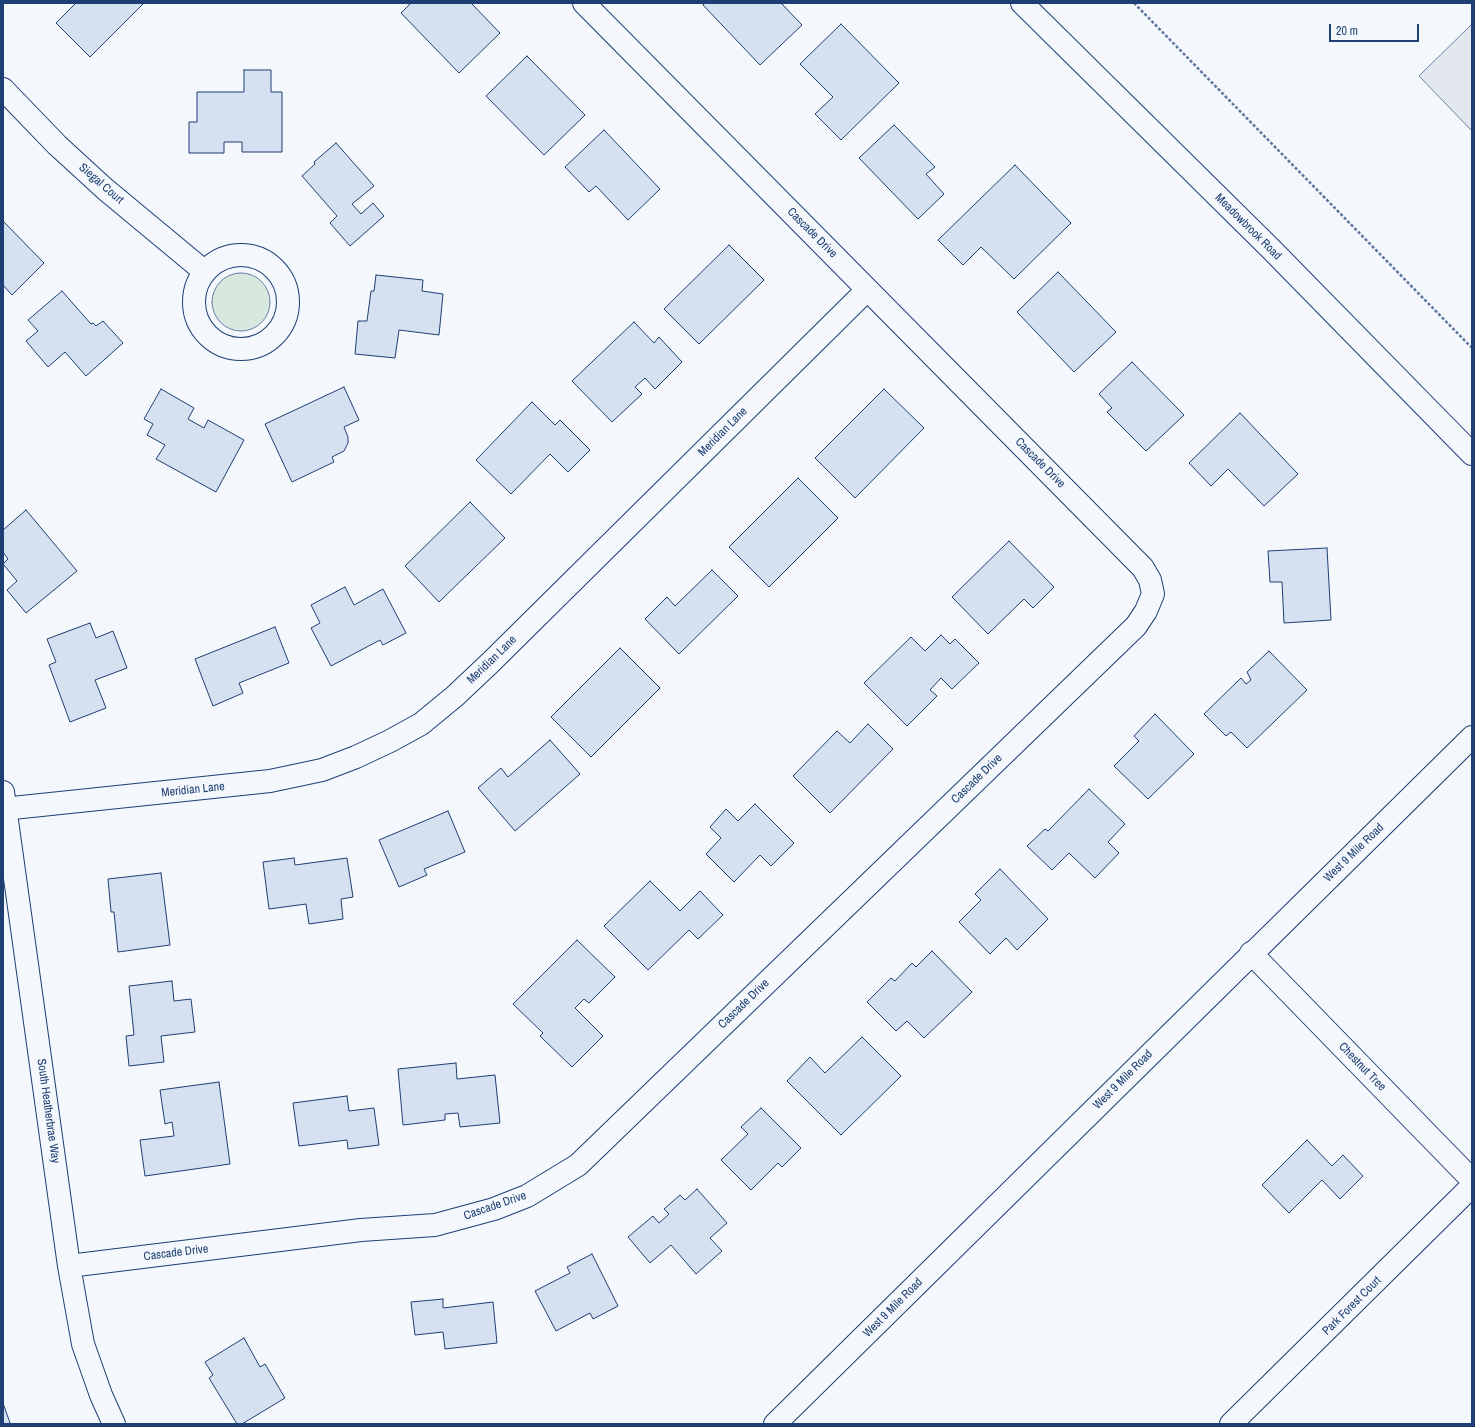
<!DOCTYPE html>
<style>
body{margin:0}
#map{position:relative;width:1475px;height:1427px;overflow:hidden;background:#f4f7fb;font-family:"Archivo Narrow",sans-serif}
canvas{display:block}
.frame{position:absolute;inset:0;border:4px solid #1d3f73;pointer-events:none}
.scale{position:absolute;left:1329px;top:24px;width:90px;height:18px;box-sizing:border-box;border:2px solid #1d3f73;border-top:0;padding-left:5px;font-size:12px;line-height:14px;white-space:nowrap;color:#1d3f73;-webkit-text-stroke:3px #f4f7fb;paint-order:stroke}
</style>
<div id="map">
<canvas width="1475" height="1427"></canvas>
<div class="frame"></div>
<div class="scale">20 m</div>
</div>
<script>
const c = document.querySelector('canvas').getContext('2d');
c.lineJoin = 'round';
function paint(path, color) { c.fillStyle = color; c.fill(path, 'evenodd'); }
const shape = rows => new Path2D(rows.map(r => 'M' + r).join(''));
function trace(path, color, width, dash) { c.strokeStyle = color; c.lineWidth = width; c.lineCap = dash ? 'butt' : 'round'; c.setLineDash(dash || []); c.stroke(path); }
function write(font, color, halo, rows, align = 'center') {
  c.font = font + ' "Archivo Narrow",sans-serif'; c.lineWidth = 3; c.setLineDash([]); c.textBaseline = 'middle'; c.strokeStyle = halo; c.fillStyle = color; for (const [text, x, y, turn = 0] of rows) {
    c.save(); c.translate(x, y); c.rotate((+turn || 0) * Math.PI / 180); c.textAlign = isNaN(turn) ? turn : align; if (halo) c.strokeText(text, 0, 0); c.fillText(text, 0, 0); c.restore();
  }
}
const green = shape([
 '212 302a29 29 0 1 1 58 0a29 29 0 1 1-58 0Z'
]);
const parking = shape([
 [1472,24,1472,131,1419,76,1472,24]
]);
const building = shape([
 [76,3,144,3,90,57,56,23,76,3],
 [411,3,471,3,500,33,459,73,401,13,411,3],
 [704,3,781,3,802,25,760,65,703,5,704,3],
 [841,24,899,83,841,140,815,114,833,97,800,64,841,24],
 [527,56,585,115,544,155,486,96,527,56],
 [244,70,271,70,271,92,282,92,282,152,242,152,242,142,224,142,224,153,189,153,189,122,197,122,197,92,244,92,244,70],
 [894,125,935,167,926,174,944,194,918,219,859,158,894,125],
 [604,130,660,189,628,220,596,186,589,192,565,167,604,130],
 [336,143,374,186,352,204,361,214,373,203,384,216,350,246,330,223,337,216,302,176,315,164,314,162,336,143],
 [1015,165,1071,223,1014,279,981,247,963,265,938,240,1015,165],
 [3,221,44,263,12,295,3,285,3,221],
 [729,245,764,280,699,344,664,309,729,245],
 [1058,272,1116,332,1074,372,1017,312,1058,272],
 [376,275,423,280,422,291,443,294,439,335,399,330,395,358,355,354,358,321,367,321,371,291,374,291,376,275],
 [62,291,91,324,93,323,96,326,103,321,123,343,86,376,65,352,48,367,26,341,38,331,28,320,62,291],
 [634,322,654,343,659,337,682,362,655,389,645,378,635,387,642,394,612,422,572,381,634,322],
 [1132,362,1184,415,1146,451,1107,412,1112,408,1099,394,1132,362],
 [344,387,359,420,344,427,348,437,348,443,344,451,332,457,334,462,292,482,265,424,344,387],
 [161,389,194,408,188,419,204,428,208,420,244,440,216,492,156,459,165,445,147,435,153,424,144,419,161,389],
 [884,389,924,428,855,498,815,458,884,389],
 [532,402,555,425,560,420,590,450,568,472,550,454,511,494,476,460,532,402],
 [1240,413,1298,474,1264,506,1228,469,1211,486,1189,463,1240,413],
 [798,478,838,518,769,587,729,547,798,478],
 [470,502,505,538,439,602,405,566,470,502],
 [26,510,77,571,26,613,7,590,17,581,3,564,8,559,3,552,3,530,26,510],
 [1009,541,1054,587,1033,608,1024,599,988,634,952,597,1009,541],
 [1327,548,1331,620,1284,623,1282,582,1270,582,1268,551,1327,548],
 [712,570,738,596,679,654,645,619,667,597,675,606,712,570],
 [345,587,354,605,383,589,406,633,383,645,380,640,331,666,311,628,320,623,311,605,345,587],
 [90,623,96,638,113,631,127,668,95,680,106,708,70,722,49,665,56,662,47,639,90,623],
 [275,627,289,663,239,683,243,693,213,706,195,659,275,627],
 [941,635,950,644,955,639,979,663,952,689,941,678,930,690,937,696,907,726,864,683,911,637,925,651,941,635],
 [620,648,660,688,591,757,551,717,620,648],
 [1269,651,1307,690,1247,748,1231,732,1226,736,1204,714,1241,678,1246,684,1251,680,1247,672,1269,651],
 [1155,714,1194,754,1148,799,1114,766,1139,741,1134,736,1155,714],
 [868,724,893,749,830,813,793,776,837,731,850,743,868,724],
 [550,740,580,774,515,831,478,788,501,768,508,777,550,740],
 [1089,789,1125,824,1108,842,1119,853,1095,878,1069,853,1052,870,1027,846,1045,829,1048,831,1089,789],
 [755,804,794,843,771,866,760,855,734,882,706,854,721,838,710,827,726,809,738,821,755,804],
 [448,811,465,852,424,869,427,875,399,887,379,840,448,811],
 [294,858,295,865,347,858,353,897,341,899,343,919,309,924,306,904,269,909,263,862,294,858],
 [1000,869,1048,919,1017,950,1006,938,990,954,959,922,981,900,975,894,1000,869],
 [161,873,170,945,118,952,114,912,111,912,108,879,161,873],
 [650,881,680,911,700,891,723,915,698,939,689,930,648,970,604,926,650,881],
 [577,940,615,977,589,1003,584,999,575,1008,603,1036,572,1067,540,1036,543,1033,513,1004,577,940],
 [932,951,972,992,924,1038,907,1021,896,1031,867,1002,891,978,895,981,912,963,916,967,932,951],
 [172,981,174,1001,191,999,195,1032,161,1036,164,1062,129,1066,126,1036,134,1035,129,986,172,981],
 [862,1037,901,1076,841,1135,787,1081,810,1057,825,1073,862,1037],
 [456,1063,457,1079,495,1075,500,1123,460,1127,458,1113,445,1114,445,1120,403,1125,398,1069,456,1063],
 [219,1082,230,1164,145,1176,140,1140,174,1136,172,1122,165,1124,160,1090,219,1082],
 [347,1096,349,1111,374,1108,379,1145,348,1149,347,1140,299,1146,293,1103,347,1096],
 [761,1108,801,1148,782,1167,778,1163,751,1190,721,1160,748,1134,741,1127,761,1108],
 [1307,1140,1332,1166,1343,1155,1363,1176,1340,1199,1322,1180,1289,1213,1262,1185,1307,1140],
 [697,1189,727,1223,710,1238,722,1251,696,1274,671,1245,650,1263,628,1237,653,1216,659,1223,669,1214,664,1209,680,1195,685,1200,697,1189],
 [592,1254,618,1306,593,1319,590,1313,556,1331,535,1291,570,1273,567,1267,592,1254],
 [443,1299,443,1308,493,1302,497,1343,445,1349,443,1332,415,1335,411,1302,443,1299],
 [244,1338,260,1367,265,1364,285,1398,242,1424,237,1424,209,1378,213,1375,205,1362,244,1338],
 [3,1403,10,1423,8,1424,3,1424,3,1403]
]);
const path = shape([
 [1134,3,1472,348]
]);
const minor = shape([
 [3,89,57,145,105,189,205,272],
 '194 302a47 47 0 1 1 94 0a47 47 0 1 1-94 0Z',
 [3,792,69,1266,83,1344,101,1395,114,1424],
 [3,809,270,781,322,770,356,757,390,741,421,724,455,696,490,663,867,290],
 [1251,953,1472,1180],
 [69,1266,361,1230,435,1225,494,1209,527,1196,578,1165,1136,626,1146,611,1153,594,1150,580,1143,568,584,3],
 [1231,1424,1472,1186]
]);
const tertiary = shape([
 [1022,3,1271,249,1472,454],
 [775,1424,1472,737]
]);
const streetNames = [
 ["Siegal Court",101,184,41],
 ["Meadowbrook Road",1248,227,45],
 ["Cascade Drive",812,233,45],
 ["Meridian Lane",723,432,-45],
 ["Cascade Drive",1040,463,45],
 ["Meridian Lane",492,660,-44],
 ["Cascade Drive",977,779,-44],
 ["Meridian Lane",193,790,-6],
 ["West 9 Mile Road",1354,853,-44],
 ["Cascade Drive",744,1004,-44],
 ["Chestnut Tree",1362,1067,46],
 ["West 9 Mile Road",1123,1080,-45],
 ["South Heatherbrae Way",48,1111,82],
 ["Cascade Drive",495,1206,-19],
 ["Cascade Drive",176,1253,-7],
 ["Park Forest Court",1352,1306,-45],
 ["West 9 Mile Road",893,1308,-45]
];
paint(green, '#d7e8df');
trace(green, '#687fa3', 1);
paint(parking, '#e3e8f0');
trace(parking, '#687fa3', 1);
paint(building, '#d5e0f0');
trace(building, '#1d3f73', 1);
trace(minor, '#1d3f73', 24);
trace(tertiary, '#1d3f73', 24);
trace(path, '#5e769c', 2.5, [3, 2]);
trace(minor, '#f4f7fb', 22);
trace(tertiary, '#f4f7fb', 22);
write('12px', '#1d3f73', '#f4f7fb', streetNames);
</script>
